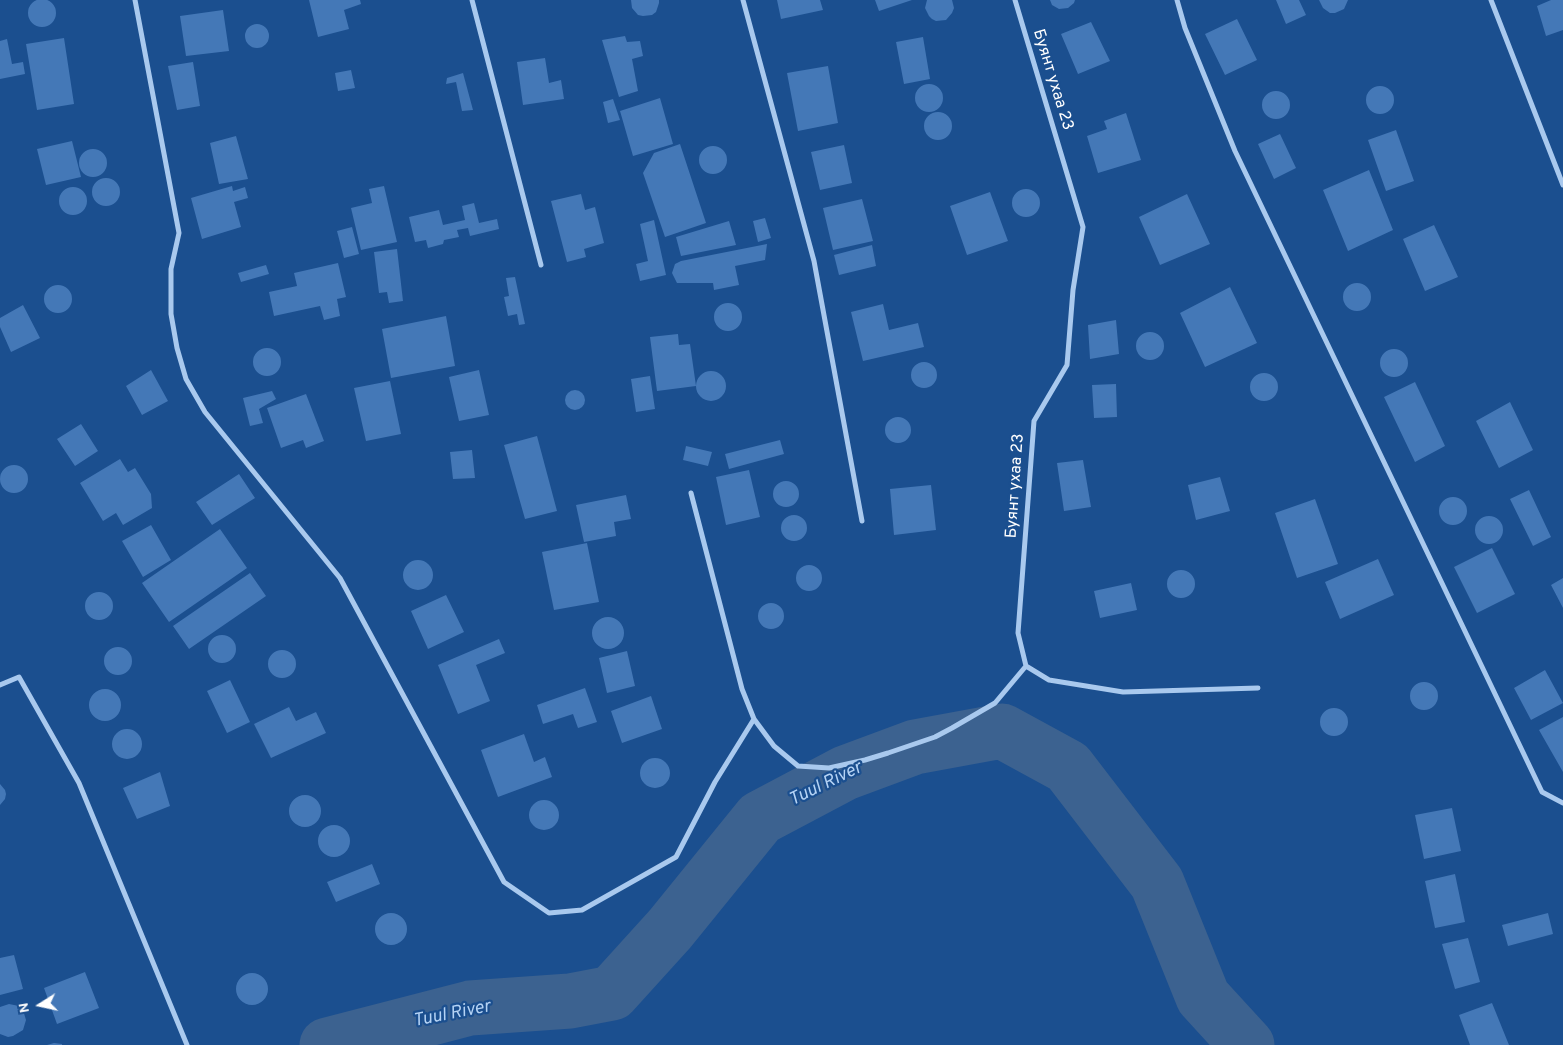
<!DOCTYPE html>
<meta charset="utf-8">
<style>
body{margin:0}
#map{position:relative;width:1563px;height:1045px;overflow:hidden;background:#1b4f8f;font-family:Overpass,sans-serif}
canvas{display:block}
.north{position:absolute;left:15px;top:980px;width:50px;height:50px;-webkit-text-stroke:4px #1b4f8f;paint-order:stroke;rotate:260deg;font-size:14px;font-weight:700;line-height:20px;text-align:center;color:#fff}
.north::after{content:'';display:block;margin:auto;width:18px;height:22px;background:#fff;clip-path:polygon(50% 0,100% 100%,50% 72%,0 100%)}
</style>
<div id="map">
<canvas width="1563" height="1045"></canvas>
<div class="north">N</div>
</div>
<script>
const c = document.querySelector('canvas').getContext('2d');
c.lineJoin = 'round';
const shape = rows => new Path2D(rows.map(r => 'M' + r).join(''));
function trace(path, color, width, dash) { c.strokeStyle = color; c.lineWidth = width; c.lineCap = dash ? 'butt' : 'round'; c.setLineDash(dash || []); c.stroke(path); }
function paint(path, color) { c.fillStyle = color; c.fill(path, 'evenodd'); }
function write(font, color, halo, rows, align = 'center') {
  c.font = font + ' Overpass,sans-serif'; c.lineWidth = 4.5; c.setLineDash([]); c.textBaseline = 'middle'; c.strokeStyle = halo; c.fillStyle = color; for (const [text, x, y, turn = 0] of rows) {
    c.save(); c.translate(x, y); c.rotate((+turn || 0) * Math.PI / 180); c.textAlign = isNaN(turn) ? turn : align; if (halo) c.strokeText(text, 0, 0); c.fillText(text, 0, 0); c.restore();
  }
}
const river = shape([
 [327,1045,470,1008,570,1001,612,993,670,929,760,818,845,773,915,747,1002,731,1068,767,1157,883,1203,997,1247,1045]
]);
const building = shape([
 '28 13a14 14 0 1 1 28 0a14 14 0 1 1-28 0Z',
 [309,0,360,0,361,4,344,10,349,29,318,37],
 [631,0,659,0,659,3,656,12,652,15,643,16,638,15,632,8],
 [777,0,820,0,823,10,781,19],
 [875,0,912,0,879,11],
 [927,0,952,0,954,8,952,13,946,20,936,21,932,19,929,16,925,8],
 [1050,0,1075,0,1074,3,1068,8,1059,9,1052,5],
 [1276,0,1299,0,1306,15,1286,24],
 [1319,0,1348,0,1344,9,1335,13,1330,13,1323,8],
 [1551,0,1563,0,1563,30,1546,36,1537,6],
 [223,10,229,51,186,56,180,16],
 [1237,19,1257,60,1225,75,1205,34],
 [1091,22,1110,61,1078,74,1061,34],
 '245 36a12 12 0 1 1 24 0a12 12 0 1 1-24 0Z',
 [625,36,627,42,640,41,643,56,632,59,638,91,619,97,602,40],
 [923,37,930,79,904,84,896,42],
 [64,38,74,104,37,110,26,44],
 [7,39,12,64,23,62,25,74,0,79,0,41],
 [545,58,549,83,561,80,564,99,523,105,517,62],
 [193,62,200,106,177,110,168,66],
 [828,66,838,123,798,131,787,73],
 [351,70,355,88,338,91,335,73],
 [463,73,473,110,462,111,456,82,446,84,447,78],
 '915 98a14 14 0 1 1 28 0a14 14 0 1 1-28 0Z',
 '1366 100a14 14 0 1 1 28 0a14 14 0 1 1-28 0Z',
 '1262 105a14 14 0 1 1 28 0a14 14 0 1 1-28 0Z',
 [660,98,673,144,633,156,620,111],
 [613,99,620,120,608,123,603,102],
 '924 126a14 14 0 1 1 28 0a14 14 0 1 1-28 0Z',
 [1126,113,1141,160,1098,173,1087,136,1107,129,1104,121],
 [1396,130,1414,181,1386,191,1368,140],
 [1280,134,1296,168,1274,179,1258,144],
 [236,136,248,179,219,184,210,143],
 [72,141,81,177,46,185,37,149],
 [680,144,706,223,665,237,643,173,654,153],
 [844,145,852,183,820,190,811,152],
 '699 160a14 14 0 1 1 28 0a14 14 0 1 1-28 0Z',
 '79 163a14 14 0 1 1 28 0a14 14 0 1 1-28 0Z',
 [1369,170,1393,230,1348,251,1323,190],
 '92 192a14 14 0 1 1 28 0a14 14 0 1 1-28 0Z',
 [232,186,233,191,245,187,248,198,234,202,241,227,202,239,191,198],
 [384,186,397,242,361,250,351,208,372,203,369,189],
 '59 201a14 14 0 1 1 28 0a14 14 0 1 1-28 0Z',
 '1012 203a14 14 0 1 1 28 0a14 14 0 1 1-28 0Z',
 [990,192,1008,241,967,255,950,206],
 [581,194,585,210,595,207,604,243,584,249,586,257,567,262,551,201],
 [1187,194,1210,244,1160,265,1139,217],
 [862,199,873,241,833,250,823,208],
 [474,203,479,223,497,219,499,229,470,236,468,228,457,230,459,237,444,240,443,244,428,248,426,240,415,242,409,217,439,210,443,225,465,220,462,206],
 [765,218,771,238,758,242,753,221],
 [654,220,666,275,640,281,636,264,648,261,640,224],
 [729,221,736,245,681,256,676,237],
 [1434,225,1458,277,1425,291,1403,239],
 [352,227,359,254,344,258,337,231],
 [767,244,765,260,735,266,739,285,714,290,713,283,677,283,672,273,675,264,681,261],
 [872,245,876,266,839,275,834,255],
 [397,249,403,301,389,303,387,292,379,293,374,252],
 [338,263,346,297,337,299,340,316,324,320,320,306,274,316,269,292,297,286,294,273],
 [266,265,269,274,241,282,238,273],
 [515,277,525,324,519,325,517,314,508,316,504,297,509,296,506,278],
 '1343 297a14 14 0 1 1 28 0a14 14 0 1 1-28 0Z',
 '44 299a14 14 0 1 1 28 0a14 14 0 1 1-28 0Z',
 [1230,287,1257,343,1205,367,1180,313],
 '714 317a14 14 0 1 1 28 0a14 14 0 1 1-28 0Z',
 [883,304,889,330,918,323,924,347,863,361,851,312],
 [23,305,40,338,11,352,0,327,0,318],
 [446,316,455,366,391,378,382,329],
 [1116,320,1119,354,1090,359,1088,325],
 '1136 346a14 14 0 1 1 28 0a14 14 0 1 1-28 0Z',
 [678,334,679,345,690,344,696,386,657,391,650,337],
 '253 362a14 14 0 1 1 28 0a14 14 0 1 1-28 0Z',
 '1380 363a14 14 0 1 1 28 0a14 14 0 1 1-28 0Z',
 '911 375a13 13 0 1 1 26 0a13 13 0 1 1-26 0Z',
 [151,370,168,401,142,415,126,386],
 [479,370,489,415,459,421,449,377],
 '696 386a15 15 0 1 1 30 0a15 15 0 1 1-30 0Z',
 '1250 387a14 14 0 1 1 28 0a14 14 0 1 1-28 0Z',
 [650,376,655,409,636,412,631,379],
 [390,381,401,434,366,441,354,388],
 [1415,382,1445,446,1415,462,1384,397],
 [1116,384,1117,417,1094,418,1092,385],
 '565 400a10 10 0 1 1 20 0a10 10 0 1 1-20 0Z',
 [272,391,276,399,259,409,263,423,250,426,243,398],
 [306,394,324,441,306,448,303,440,281,448,267,408],
 [1510,402,1533,450,1499,468,1476,421],
 '885 430a13 13 0 1 1 26 0a13 13 0 1 1-26 0Z',
 [81,424,98,451,75,466,57,439],
 [537,436,557,511,525,519,504,445],
 [780,440,784,454,729,469,725,454],
 [686,446,712,452,708,466,683,460],
 [472,450,475,478,453,479,450,452],
 [120,459,128,472,135,468,151,494,152,508,123,525,116,513,103,521,80,483],
 [1083,460,1091,507,1064,511,1057,463],
 '0 479a14 14 0 1 1 28 0a14 14 0 1 1-28 0Z',
 [749,470,760,517,726,525,716,477],
 [239,474,255,498,212,525,196,502],
 [1220,477,1230,511,1196,520,1188,485],
 '773 494a13 13 0 1 1 26 0a13 13 0 1 1-26 0Z',
 [931,485,936,530,894,535,890,489],
 [1529,490,1551,537,1533,546,1510,499],
 [626,495,631,519,614,522,616,536,584,542,576,505],
 '1439 511a14 14 0 1 1 28 0a14 14 0 1 1-28 0Z',
 [1315,499,1338,564,1297,578,1275,513],
 '781 528a13 13 0 1 1 26 0a13 13 0 1 1-26 0Z',
 '1475 530a14 14 0 1 1 28 0a14 14 0 1 1-28 0Z',
 [151,525,171,560,143,577,122,541],
 [220,529,247,568,169,622,142,583],
 [587,543,599,602,554,610,542,552],
 [1492,548,1515,594,1477,613,1454,567],
 [1378,559,1394,595,1340,619,1325,582],
 '403 575a15 15 0 1 1 30 0a15 15 0 1 1-30 0Z',
 '796 578a13 13 0 1 1 26 0a13 13 0 1 1-26 0Z',
 '1167 584a14 14 0 1 1 28 0a14 14 0 1 1-28 0Z',
 [250,573,266,596,189,649,173,626],
 [1563,578,1563,608,1551,585],
 [1131,583,1137,610,1100,618,1094,591],
 '85 606a14 14 0 1 1 28 0a14 14 0 1 1-28 0Z',
 [446,595,464,632,428,649,411,611],
 '758 616a13 13 0 1 1 26 0a13 13 0 1 1-26 0Z',
 '592 633a16 16 0 1 1 32 0a16 16 0 1 1-32 0Z',
 '208 649a14 14 0 1 1 28 0a14 14 0 1 1-28 0Z',
 [499,639,505,653,476,665,490,701,458,714,438,665],
 '104 661a14 14 0 1 1 28 0a14 14 0 1 1-28 0Z',
 '268 664a14 14 0 1 1 28 0a14 14 0 1 1-28 0Z',
 [627,651,635,686,607,693,599,658],
 [1545,670,1563,703,1531,720,1514,688],
 [230,680,250,722,227,733,207,691],
 '1410 696a14 14 0 1 1 28 0a14 14 0 1 1-28 0Z',
 [585,688,597,722,578,728,573,714,543,724,537,705],
 '89 705a16 16 0 1 1 32 0a16 16 0 1 1-32 0Z',
 [651,696,662,729,622,743,611,711],
 [289,707,296,721,316,712,326,733,271,758,254,724],
 '1320 722a14 14 0 1 1 28 0a14 14 0 1 1-28 0Z',
 [1563,717,1563,772,1539,730],
 '112 744a15 15 0 1 1 30 0a15 15 0 1 1-30 0Z',
 [524,734,534,762,545,757,552,777,498,797,481,750],
 '640 773a15 15 0 1 1 30 0a15 15 0 1 1-30 0Z',
 [160,772,170,806,137,819,123,788],
 [0,784,5,790,6,794,5,799,0,805],
 '289 811a16 16 0 1 1 32 0a16 16 0 1 1-32 0Z',
 '529 815a15 15 0 1 1 30 0a15 15 0 1 1-30 0Z',
 [1452,808,1461,851,1424,859,1415,815],
 '318 841a16 16 0 1 1 32 0a16 16 0 1 1-32 0Z',
 [372,864,380,884,336,902,327,882],
 [1455,874,1465,922,1435,928,1425,881],
 [1548,913,1553,934,1508,946,1502,925],
 '375 929a16 16 0 1 1 32 0a16 16 0 1 1-32 0Z',
 [1468,938,1480,982,1455,989,1442,944],
 [14,955,23,989,0,995,0,958],
 [85,972,99,1008,57,1024,44,988],
 '236 989a16 16 0 1 1 32 0a16 16 0 1 1-32 0Z',
 [1492,1003,1509,1045,1470,1045,1459,1015],
 [9,1004,19,1006,23,1010,26,1020,23,1030,13,1036,8,1037,0,1034,0,1007],
 [54,1043,62,1044,62,1045,47,1045]
]);
const minor = shape([
 [135,0,179,233,171,269,171,314,177,348,186,379,205,412,340,578,504,882,549,913,582,910,676,857,715,782,754,719,742,689,691,493],
 [472,0,541,265],
 [743,0,814,261,862,521],
 [1015,0,1083,227,1073,290,1067,365,1034,421,1018,633,1026,666,1049,680,1123,692,1258,688],
 [1177,0,1185,28,1235,151,1542,792,1563,803],
 [1491,0,1563,185],
 [0,685,19,677,79,783,187,1045],
 [754,719,774,746,798,766,829,768,865,760,888,753,935,737,952,728,995,703,1026,666]
]);
const streetNames = [
 ["Буянт ухаа 23",1052,80,73],
 ["Буянт ухаа 23",1016,486,-86]
];
const waterNames = [
 ["Tuul River",826,785,-26],
 ["Tuul River",452,1015,-11]
];
trace(river, '#3c6290', 55);
paint(building, '#4478b7');
trace(minor, '#a9c9ee', 5);
write('16px', '#fff', '#1b4f8f', streetNames);
write('italic 18px', '#b5d3f5', '#1b4f8f', waterNames);
</script>
